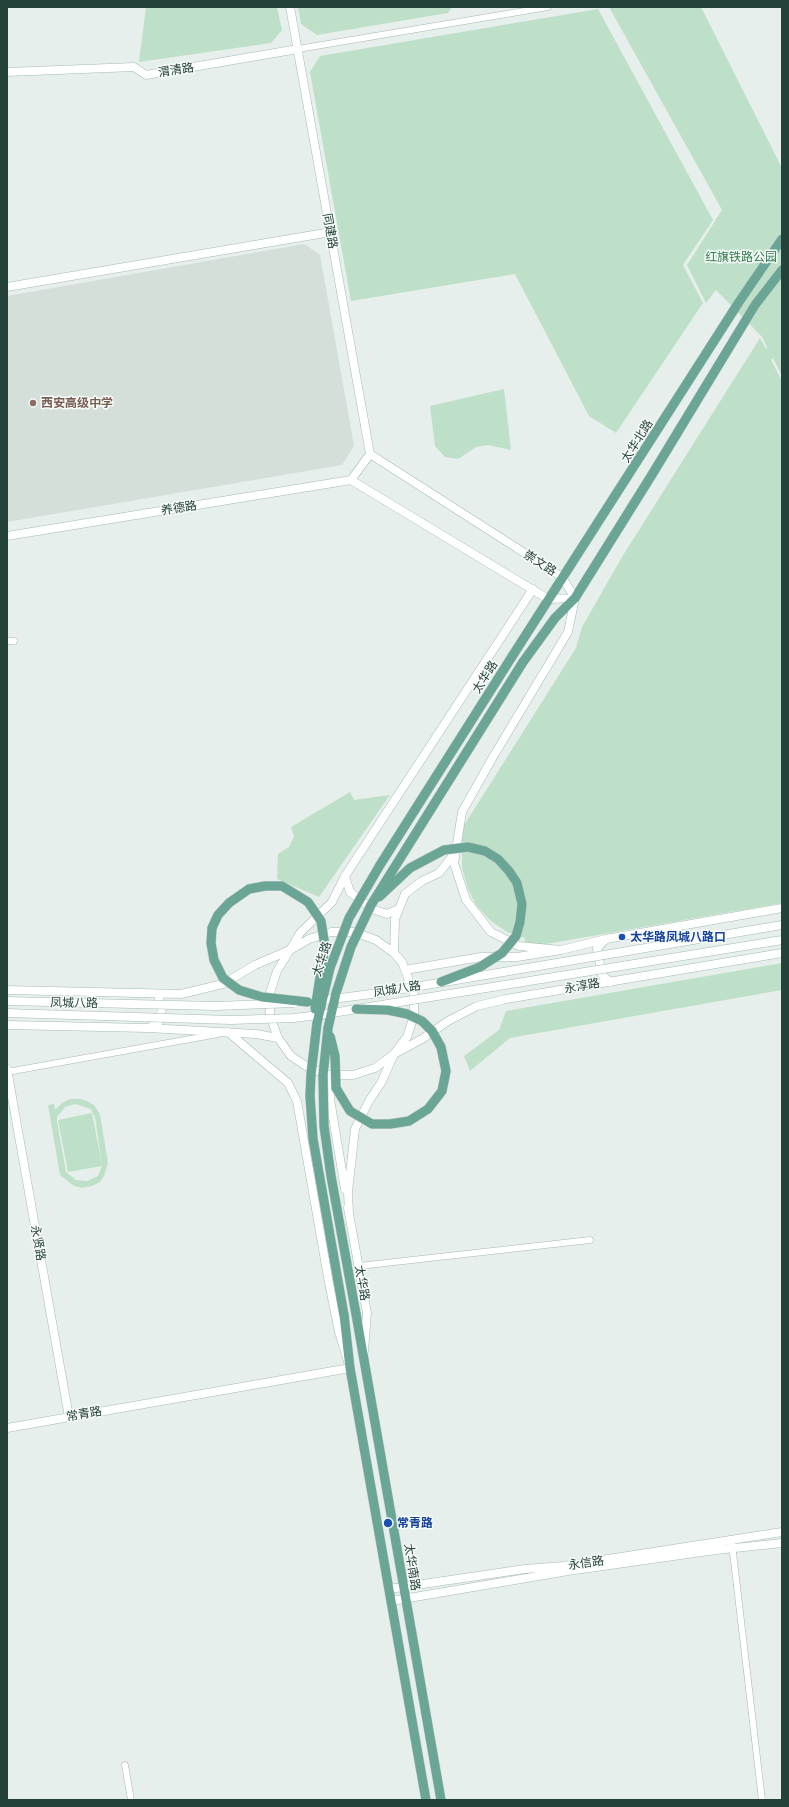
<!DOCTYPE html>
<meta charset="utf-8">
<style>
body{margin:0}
#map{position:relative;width:789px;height:1807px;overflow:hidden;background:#e6efeb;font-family:Lato,sans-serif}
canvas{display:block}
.frame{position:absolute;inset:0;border:8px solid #24423a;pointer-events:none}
</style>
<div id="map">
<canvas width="789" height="1807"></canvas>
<div class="frame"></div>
</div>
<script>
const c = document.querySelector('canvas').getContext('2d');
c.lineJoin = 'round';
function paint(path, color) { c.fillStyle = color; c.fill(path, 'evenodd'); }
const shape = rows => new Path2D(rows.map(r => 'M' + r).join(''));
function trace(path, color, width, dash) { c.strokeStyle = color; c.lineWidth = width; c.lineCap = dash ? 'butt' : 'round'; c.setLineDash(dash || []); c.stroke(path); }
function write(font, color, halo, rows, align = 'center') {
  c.font = font + ' Lato,"Noto Sans SC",sans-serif'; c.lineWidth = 3; c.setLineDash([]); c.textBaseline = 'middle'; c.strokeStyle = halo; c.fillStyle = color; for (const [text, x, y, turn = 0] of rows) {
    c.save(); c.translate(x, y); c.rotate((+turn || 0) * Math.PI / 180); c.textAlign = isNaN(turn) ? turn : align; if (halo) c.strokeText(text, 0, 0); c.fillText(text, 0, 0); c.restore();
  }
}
const built = shape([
 [304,244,320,255,354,446,342,465,7,522,7,296]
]);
const green = shape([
 [146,7,277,7,282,30,271,43,139,62],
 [298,7,452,7,448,13,317,35,301,24],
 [609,7,701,7,782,168,782,376,773,358,771,360,782,381,782,903,523,948,525,938,507,932,491,921,476,905,468,889,462,868,462,846,460,845,461,830,576,648,582,627,622,557,760,338,766,349,767,347,762,337,716,290,706,303,687,265,722,210],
 [598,9,713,220,683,265,703,303,616,433,589,416,515,274,351,301,310,72,320,56],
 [504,389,511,450,488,445,476,447,458,459,445,457,435,446,430,406],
 [350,792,354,800,390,795,319,897,277,879,278,854,289,847,294,836,291,827],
 [782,963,782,990,510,1038,470,1071,464,1056,499,1030,506,1011],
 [70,1099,80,1099,87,1101,94,1105,100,1114,108,1163,104,1176,100,1182,92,1186,82,1188,74,1186,60,1175,48,1105,54,1104,55,1110,62,1103],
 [75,1104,88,1108,91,1110,95,1117,102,1165,92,1113,58,1120,68,1172,102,1166,98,1176,87,1181,76,1180,66,1172,57,1121,57,1117,65,1107]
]);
const street = shape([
 [298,49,548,7],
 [7,641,14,641],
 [7,1072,218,1034],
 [359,1266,590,1240],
 [732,1544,762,1800],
 [125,1765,131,1800]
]);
const secondary = shape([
 [290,7,370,454],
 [7,72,134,67,146,75,298,49],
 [7,287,331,232],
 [351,480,370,454,562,577,575,598],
 [351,480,548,599,575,598],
 [7,536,351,480],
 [345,876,350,892,372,909,387,914,399,909],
 [605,940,597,948,602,975,610,982],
 [561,950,519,946,491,932,466,900,454,863,462,812,493,757,568,632,575,598],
 [394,953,395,919,405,894,422,881,439,873,451,858,453,852],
 [405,970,481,957,517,957,561,950,606,939,782,908],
 [7,990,181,994,223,984,255,965,290,950,309,939,331,932,354,932,376,940,394,953,402,962,414,994,414,1016,407,1037,394,1054,375,1068,353,1075,330,1075,309,1068,291,1056,278,1038,270,1016,270,993,277,971,290,950,300,933,332,902,345,876,533,589],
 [7,1025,148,1028,256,1034,278,1038],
 [149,1028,159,1022,162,1009,159,998],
 [7,1069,69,1417],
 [330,1075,330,1099,345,1189],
 [348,1208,367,1313,364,1351],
 [349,1214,348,1192,355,1129,369,1101,381,1083,394,1054,422,1039,448,1021,477,1006,506,999,782,953],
 [7,1428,350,1368,339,1332,329,1283,297,1101,288,1083,228,1032],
 [389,1589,525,1569,563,1566,782,1532],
 [391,1601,568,1571,716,1550,782,1543]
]);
const primary = shape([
 [513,655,739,302,782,239],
 [523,662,555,618,575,598,653,473,755,305,782,270],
 [356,1314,441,1800],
 [344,1315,350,1368,426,1800]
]);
const secondaryBridge = shape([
 [7,1001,216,1006,294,1003],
 [317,1001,379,993,782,925],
 [7,1013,231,1020,294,1018,326,1014,782,940]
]);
const primaryBridge = shape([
 [379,897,410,868,444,850,468,847,485,851,498,859,509,871,517,883,522,904,520,922,516,936,502,953,480,967,441,982],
 [308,1002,262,997,239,990,223,978,214,960,211,943,212,928,218,915,229,903,249,889,265,886,282,886,308,902,321,921,325,946,315,1009],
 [330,1036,335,1056,336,1088,350,1111,372,1124,390,1124,409,1121,428,1109,442,1091,446,1071,441,1047,432,1031,422,1021,407,1014,388,1010,356,1009],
 [356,1314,331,1176,324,1126,323,1075,328,1028,336,993,351,947,371,905,523,662],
 [344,1315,313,1139,310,1096,311,1074,317,1023,330,968,349,918,380,865,513,655]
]);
const markers = [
 [33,403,4,"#8d6e63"],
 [622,937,4,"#1a4fb4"],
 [388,1523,5,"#1a4fb4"]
];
const streetNames = [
 ["渭清路",176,70,-9],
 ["同建路",330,231,80],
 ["太华北路",637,441,-58],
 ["养德路",179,508,-9],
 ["崇文路",540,563,33],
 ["太华路",485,677,-58],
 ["太华路",322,959,-72],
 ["永淳路",582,986,-10],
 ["凤城八路",397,989,-9],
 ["凤城八路",74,1003,1],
 ["永贤路",38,1243,80],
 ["太华路",362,1283,80],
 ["常青路",84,1414,-10],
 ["永信路",586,1563,-8],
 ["太华南路",412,1567,81]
];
const parkNames = [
 ["红旗铁路公园",741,257]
];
const educationNames = [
 ["西安高级中学",41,403]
];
const transitNames = [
 ["太华路凤城八路口",630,937],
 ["常青路",397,1523]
];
paint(built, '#d4dfda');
paint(green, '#bfe0c8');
trace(street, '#a8b8b2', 7);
trace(secondary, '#a4bbb3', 9);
trace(primary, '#c2cac8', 10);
trace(street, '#fff', 6);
trace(secondary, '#fff', 8);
trace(primary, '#6aa596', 9);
trace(secondaryBridge, '#a4bbb3', 9, []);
trace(primaryBridge, '#c2cac8', 10, []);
trace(secondaryBridge, '#fff', 8);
trace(primaryBridge, '#6aa596', 9);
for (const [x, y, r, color] of markers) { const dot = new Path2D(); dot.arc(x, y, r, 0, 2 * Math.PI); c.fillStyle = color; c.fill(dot); trace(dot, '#f7fbf9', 1.5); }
write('12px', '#24423a', '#f7fbf9', streetNames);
write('12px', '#2d7a4b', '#f7fbf9', parkNames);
write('bold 12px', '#785e54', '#f7fbf9', educationNames, 'left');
write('bold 12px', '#164399', '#f7fbf9', transitNames, 'left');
</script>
